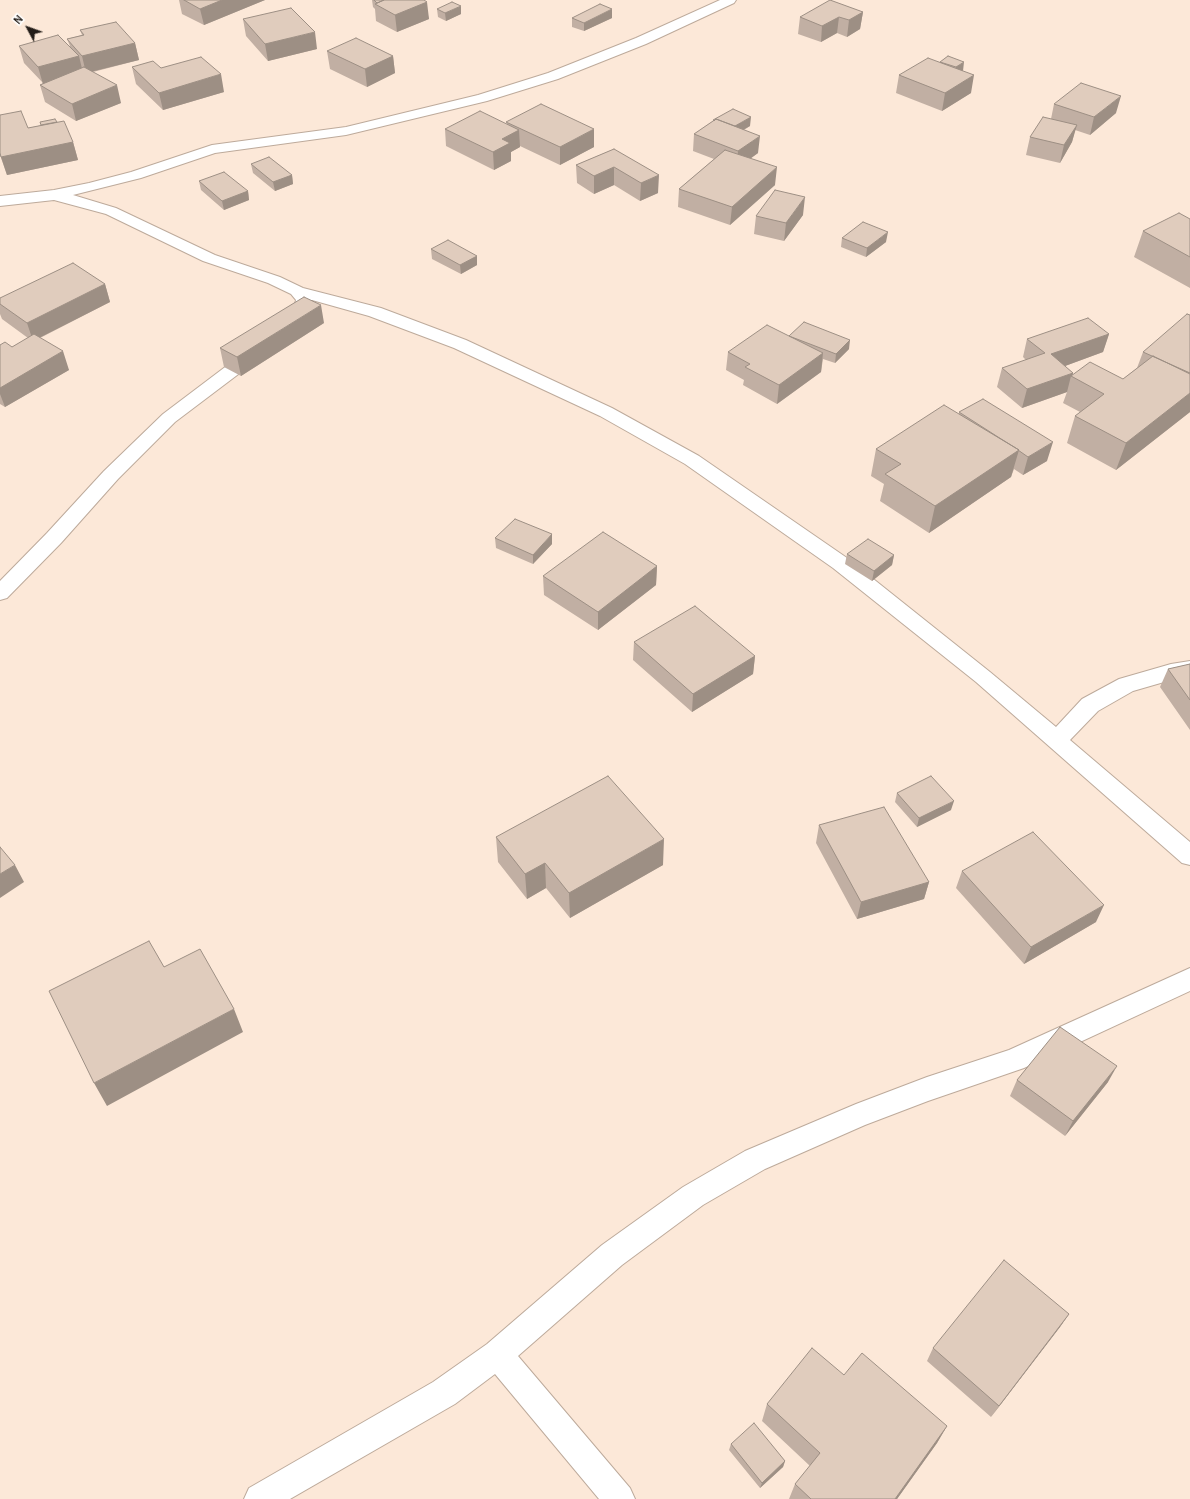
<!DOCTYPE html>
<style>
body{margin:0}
#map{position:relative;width:1190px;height:1499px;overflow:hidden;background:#fce8d8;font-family:Karla,sans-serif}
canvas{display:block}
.north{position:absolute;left:8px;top:8px;width:40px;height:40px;-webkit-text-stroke:3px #fff;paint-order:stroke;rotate:311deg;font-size:11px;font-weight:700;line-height:16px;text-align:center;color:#241d18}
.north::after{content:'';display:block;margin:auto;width:14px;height:18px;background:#241d18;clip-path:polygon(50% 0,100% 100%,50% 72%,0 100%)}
</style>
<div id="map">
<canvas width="1190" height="1499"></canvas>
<div class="north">N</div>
</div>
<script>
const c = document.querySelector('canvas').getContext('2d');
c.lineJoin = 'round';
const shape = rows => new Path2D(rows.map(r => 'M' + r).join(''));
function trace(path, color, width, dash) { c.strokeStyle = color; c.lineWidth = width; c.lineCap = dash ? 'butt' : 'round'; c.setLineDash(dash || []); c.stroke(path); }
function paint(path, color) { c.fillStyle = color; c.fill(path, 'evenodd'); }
const street = shape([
 [720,0,736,0,734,3,646,44,558,79,487,101,346,135,215,153,141,178,73,195,116,208,215,255,280,277,303,288,381,308,466,340,612,408,699,456,847,558,990,672,1056,727,1082,699,1119,679,1171,664,1190,661,1190,677,1171,680,1133,691,1098,711,1070,740,1190,842,1190,865,1182,863,976,682,833,568,685,464,600,416,454,348,369,316,312,300,309,307,303,309,297,307,295,304,296,300,291,294,268,283,203,261,106,214,54,200,0,206,0,196,54,190,89,183,131,172,212,145,346,127,478,95,548,73,636,38,720,0],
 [255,348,261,349,264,353,261,357,175,422,118,479,61,543,7,598,0,600,0,581,47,533,104,471,163,414,249,349,255,348],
 [1190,968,1190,991,1024,1068,928,1101,865,1125,765,1169,703,1205,622,1265,518,1356,630,1488,635,1499,599,1499,495,1374,455,1404,290,1499,244,1499,249,1488,433,1382,487,1344,602,1245,683,1187,745,1151,856,1104,927,1077,1009,1050,1190,968]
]);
const wall = shape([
 [179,0,265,0,204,25,182,14],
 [372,0,424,0,429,19,397,32,376,21,375,9,373,7],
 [437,9,461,14,446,21,438,17],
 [863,12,860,29,847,37,837,33,821,42,798,34,800,17],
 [572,18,612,18,584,31,572,27],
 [243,19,317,49,268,61,246,36],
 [80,30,135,43,139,60,93,72,121,103,76,121,45,102,40,85,43,83,24,63,19,46,70,46,67,39,82,35],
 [327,51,393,56,395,73,367,87,330,69],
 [948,56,963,71,971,93,942,111,896,93,899,75,940,62],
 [132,67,161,68,224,92,163,110,136,84],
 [1054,104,1116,113,1090,135,1075,130,1072,142,1060,163,1026,155,1030,137,1051,119],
 [0,115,28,128,57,122,73,142,78,160,7,175,0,155],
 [713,120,750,126,744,130,758,153,750,159,775,185,730,225,678,207,679,189,714,159,693,151,694,134,713,121],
 [506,122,594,147,560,165,520,146,520,147,511,152,511,161,494,170,446,146,445,129,507,124],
 [614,149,658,193,640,201,614,185,594,194,577,183,576,165],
 [251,164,292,175,293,184,275,191,253,173],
 [199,181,248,191,249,200,224,210,201,190],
 [803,215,784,241,754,234,756,216],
 [1190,219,1190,288,1134,257,1143,231],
 [842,238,886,242,866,257,841,247],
 [431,249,477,256,477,265,461,274,432,259],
 [105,284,110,302,40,338,69,370,5,407,0,404,0,345,12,347,28,338,2,319,0,314,0,298],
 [1190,315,1190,412,1116,470,1067,443,1075,416,1080,412,1063,403,1067,392,1022,408,997,387,1002,368,1026,360,1023,357,1027,339,1109,334,1103,352,1065,366,1073,373,1073,375,1123,379,1137,368,1143,352],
 [324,323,241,376,224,367,220,348],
 [789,336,849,349,835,363,823,359,821,372,777,404,743,385,744,380,726,370,728,352],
 [959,412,1047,461,1023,475,1014,469,1011,477,929,533,880,501,884,484,871,476,876,449,959,414],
 [495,538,552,544,533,564,496,548],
 [847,554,894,555,892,565,872,581,845,564],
 [657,566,656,585,598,630,544,595,543,576],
 [634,642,755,656,753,674,692,712,633,660],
 [1190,664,1190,730,1160,687,1168,669],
 [897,793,951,810,917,827,895,802],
 [819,825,929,882,924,899,857,919,816,843],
 [496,837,663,865,570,918,546,888,527,899,498,862],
 [962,871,1096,922,1024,964,956,888],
 [1017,1080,1108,1082,1065,1136,1010,1096],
 [1069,1314,1060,1327,991,1417,927,1361,933,1348],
 [844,1375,947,1426,937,1443,897,1499,789,1499,795,1484,810,1466,762,1421,767,1404],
 [731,1444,785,1461,783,1467,760,1488,729,1450]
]);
const shadedWall = shape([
 [222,0,265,0,204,25,200,9],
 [427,2,429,19,397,32,395,15],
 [461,6,461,14,446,21,445,13],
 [612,9,612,18,584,31,584,23],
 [863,12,860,29,847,37,849,20],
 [839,17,837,33,821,42,822,26],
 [315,32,317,49,268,61,265,44],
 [135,43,139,60,86,73,82,56],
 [79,56,83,73,43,84,38,67],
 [393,56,395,73,367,87,365,69],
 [964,62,963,71,955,76,956,67],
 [221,74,224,92,163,110,159,93],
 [974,75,971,93,942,111,945,93],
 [117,85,121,103,76,121,72,104],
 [1121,96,1116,113,1090,135,1094,117],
 [751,117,750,126,730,137,731,128],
 [1077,125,1072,142,1060,163,1064,145],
 [594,129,594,147,560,165,560,147],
 [519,130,520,147,511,152,511,161,494,170,493,152,502,139],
 [760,136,758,153,737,168,738,151],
 [73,142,78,160,7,175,1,157],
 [614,167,614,185,594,194,594,176],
 [777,167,775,185,730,225,732,207],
 [292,175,293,184,275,191,273,182],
 [659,175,658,193,640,201,641,183],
 [248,191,249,200,224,210,222,201],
 [805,197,803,215,784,241,786,223],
 [888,232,886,242,866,257,867,248],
 [477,256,477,265,461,274,460,265],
 [105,284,110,302,33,341,27,323],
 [321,305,324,323,241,376,237,357],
 [1109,334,1103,352,1046,373,1051,354],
 [850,340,849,349,835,363,836,354],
 [63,351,69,370,5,407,0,394,0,388],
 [823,353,821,372,777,404,779,385],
 [1073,373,1072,377,1071,376,1067,392,1022,408,1027,389],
 [1190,393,1190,412,1116,470,1126,443],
 [1053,442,1047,461,1023,475,1028,457],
 [1019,450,1011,477,929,533,935,506],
 [552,534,552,544,533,564,533,555],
 [894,555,892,565,872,581,874,571],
 [657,566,656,585,598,630,598,612],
 [755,656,753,674,692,712,693,694],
 [954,801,951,810,917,827,919,818],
 [664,839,663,865,570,918,569,893],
 [545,863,546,888,527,899,525,874],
 [15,865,24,882,0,898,0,874],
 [929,882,924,899,857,919,861,902],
 [1104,905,1096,922,1024,964,1031,947],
 [234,1009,243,1032,107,1106,94,1083],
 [1117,1066,1108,1082,1065,1136,1073,1121],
 [1069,1314,1060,1327,991,1417,999,1406],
 [947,1426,937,1443,897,1499,895,1499],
 [785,1461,783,1467,760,1488,762,1483]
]);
const building = shape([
 [184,0,222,0,200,9,184,0],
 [374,0,384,0,377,3,374,0],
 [384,0,424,0,427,2,395,15,375,4,384,0],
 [830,0,863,12,849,20,839,17,822,26,800,17,830,0],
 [452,2,461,6,445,13,437,9,452,2],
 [600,4,612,9,584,23,572,18,600,4],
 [291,8,315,32,265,44,243,19,291,8],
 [116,22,135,43,82,56,67,39,84,35,80,30,116,22],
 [58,35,79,56,38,67,19,46,58,35],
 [356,38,393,56,365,69,327,51,356,38],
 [948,56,964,62,956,67,940,62,948,56],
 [201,57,221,74,159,93,132,67,153,61,161,68,201,57],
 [928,58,974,75,945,93,899,75,928,58],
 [84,67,117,85,72,104,40,85,84,67],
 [1081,83,1121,96,1094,117,1054,104,1081,83],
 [541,104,594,129,560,147,506,122,541,104],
 [733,109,751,117,735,126,716,119,714,121,713,120,733,109],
 [21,111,28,128,64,121,73,142,1,157,0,153,0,115,21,111],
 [480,111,519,130,502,139,510,143,493,152,445,129,480,111],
 [1043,117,1077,125,1064,145,1030,137,1043,117],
 [55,119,57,122,41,125,40,122,55,119],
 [716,119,760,136,738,151,694,134,716,119],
 [614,149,659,175,641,183,614,167,594,176,576,165,614,149],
 [725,150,777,167,732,207,679,189,725,150],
 [269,157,292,175,273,182,251,164,269,157],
 [224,172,248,191,222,201,199,181,224,172],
 [775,190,805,197,786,223,756,216,775,190],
 [1179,213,1190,219,1190,257,1143,231,1179,213],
 [863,222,888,232,867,248,842,238,863,222],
 [448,240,477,256,460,265,431,249,448,240],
 [73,263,105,284,27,323,0,304,0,298,73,263],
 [304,297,321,305,237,357,220,348,304,297],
 [1187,314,1190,315,1190,373,1143,352,1187,314],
 [1088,318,1109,334,1051,354,1073,373,1027,389,1002,368,1045,353,1027,339,1088,318],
 [804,322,850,340,836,354,789,336,804,322],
 [767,325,823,353,779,385,745,367,750,364,728,352,767,325],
 [34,334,63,351,0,388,0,345,5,342,12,347,34,334],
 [1153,356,1190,374,1190,393,1126,443,1075,416,1104,394,1071,376,1090,362,1123,379,1153,356],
 [983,399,1053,442,1028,457,1018,450,1019,450,998,437,959,412,983,399],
 [944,405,1019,450,935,506,885,474,901,464,876,449,944,405],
 [515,519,552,534,533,555,495,538,515,519],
 [603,532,657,566,598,612,543,576,603,532],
 [868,539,894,555,874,571,847,554,868,539],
 [695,606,755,656,693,694,634,642,695,606],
 [1190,664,1190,700,1168,669,1190,664],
 [608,776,664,839,569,893,545,863,525,874,496,837,608,776],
 [931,776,954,801,919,818,897,793,931,776],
 [884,807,929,882,861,902,819,825,884,807],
 [1033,832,1104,905,1031,947,962,871,1033,832],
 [0,847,15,865,0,874,0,847],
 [149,941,164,967,200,949,234,1009,94,1083,49,991,149,941],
 [1060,1027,1117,1066,1073,1121,1017,1080,1060,1027],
 [1004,1260,1069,1314,999,1406,933,1348,1004,1260],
 [812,1348,844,1375,862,1353,947,1426,895,1499,811,1499,795,1484,820,1453,767,1404,812,1348],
 [754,1423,785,1461,762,1483,731,1444,754,1423]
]);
trace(street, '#bdaa9b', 2);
paint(street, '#fff');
paint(wall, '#c1afa3');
paint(shadedWall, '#9d8f84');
paint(building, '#e0ccbd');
trace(building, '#9d8f84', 1);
</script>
